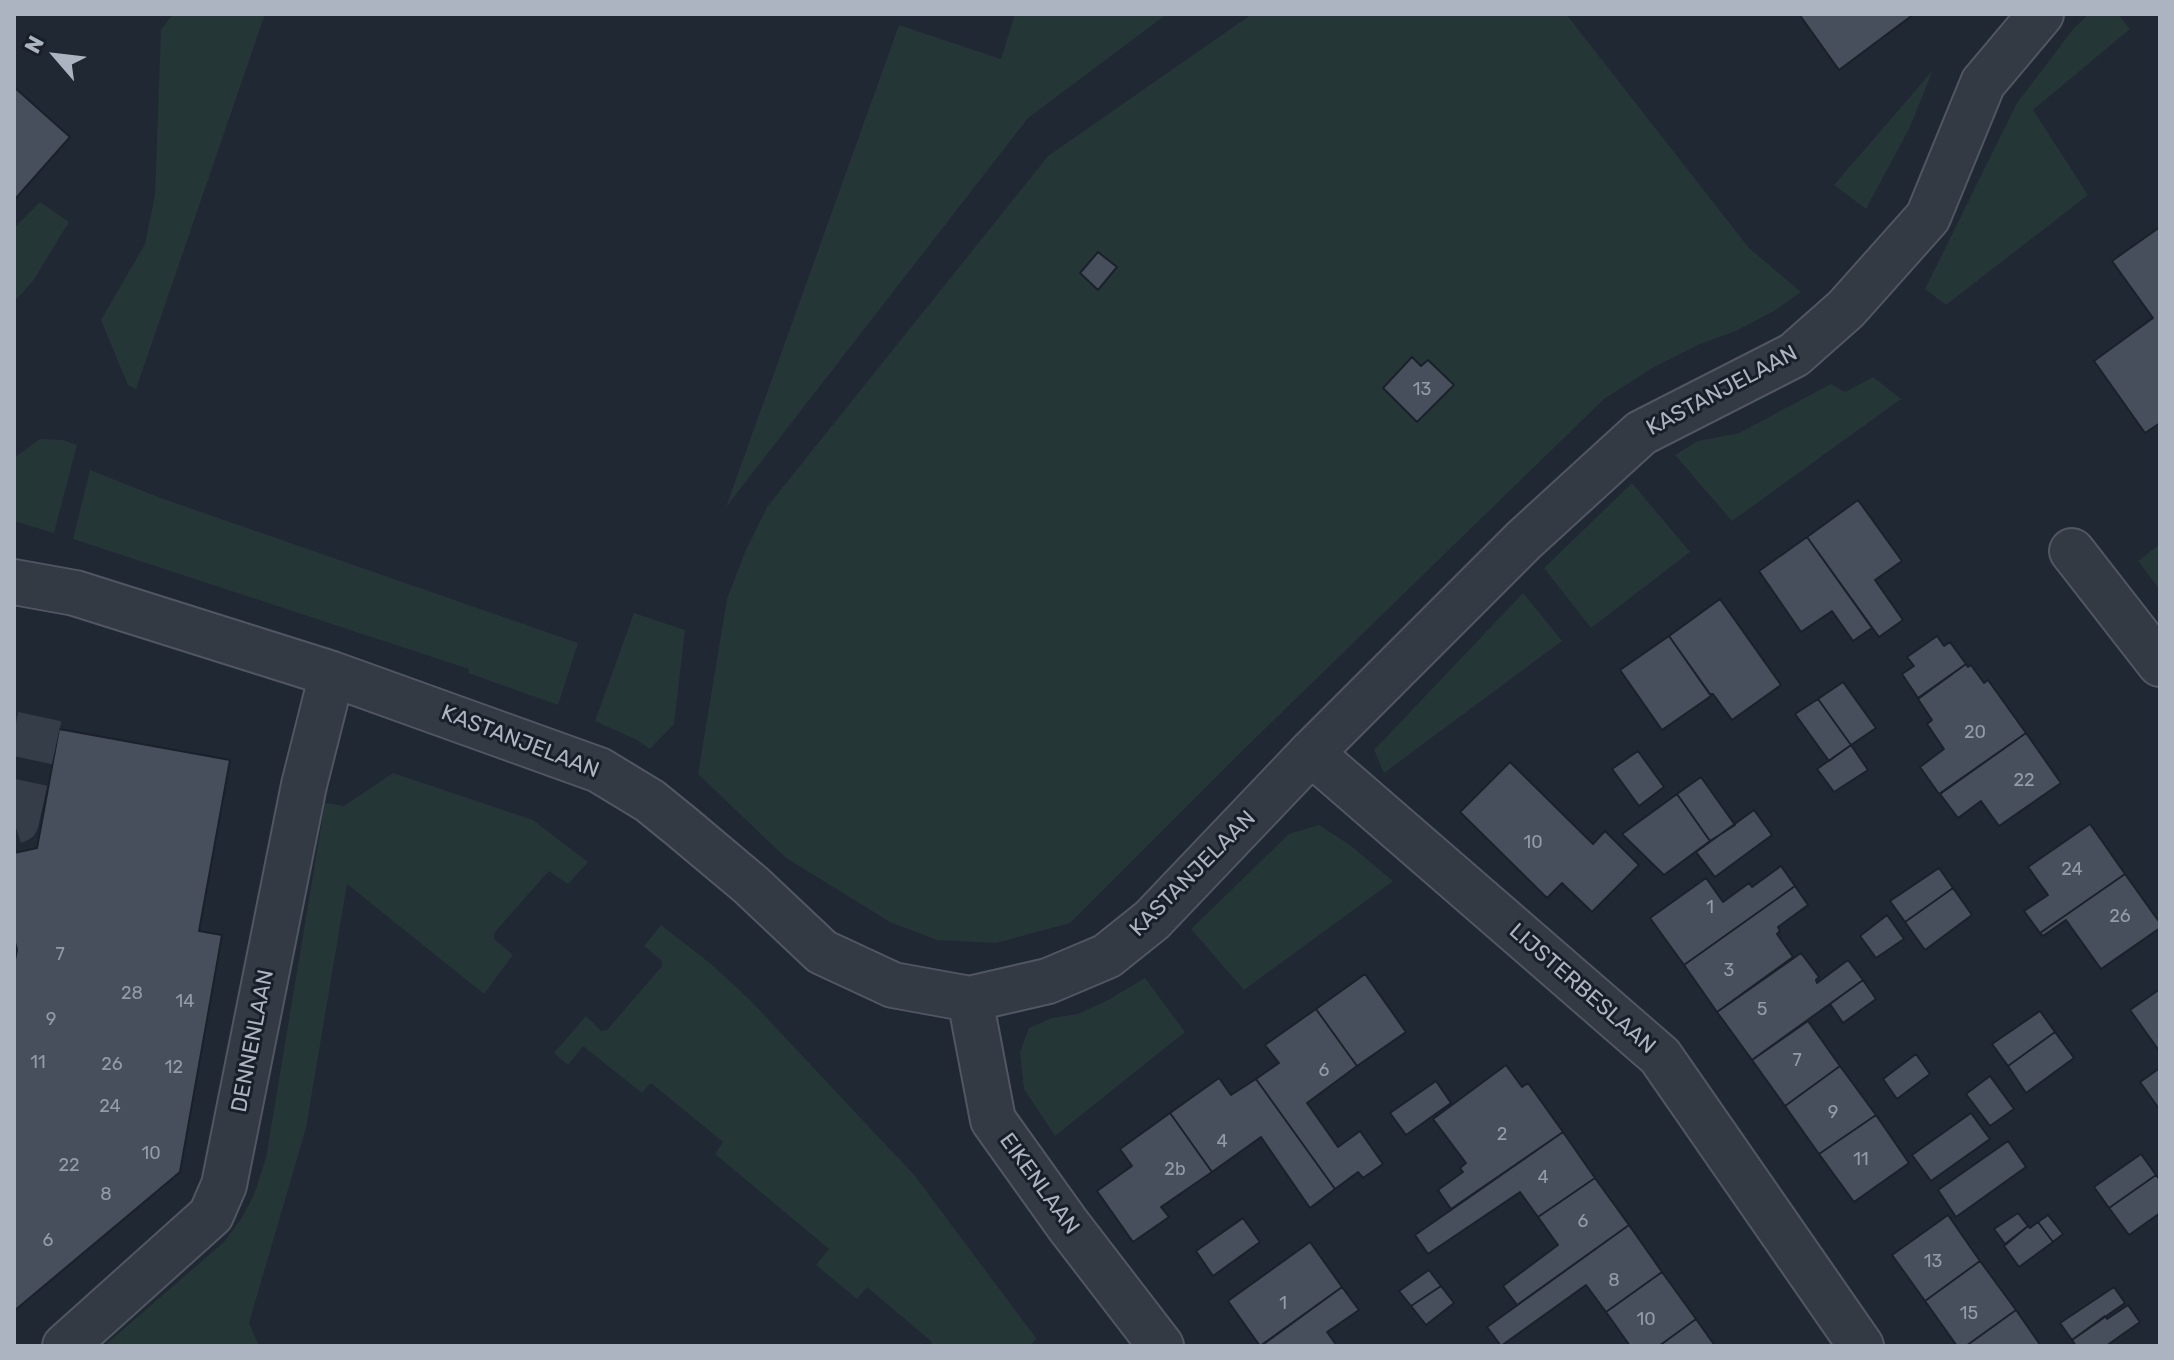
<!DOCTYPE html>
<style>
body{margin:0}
#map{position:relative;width:2174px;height:1360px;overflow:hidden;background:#202833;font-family:Rubik,sans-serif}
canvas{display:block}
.frame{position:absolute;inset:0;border:16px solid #adb4c1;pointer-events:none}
.north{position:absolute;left:16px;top:16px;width:80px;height:80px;-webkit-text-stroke:6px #191f28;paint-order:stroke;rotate:298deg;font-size:22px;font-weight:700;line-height:32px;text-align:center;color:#adb4c1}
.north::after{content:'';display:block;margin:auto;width:28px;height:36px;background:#adb4c1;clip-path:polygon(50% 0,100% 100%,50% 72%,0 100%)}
</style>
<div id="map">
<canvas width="2174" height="1360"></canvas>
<div class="frame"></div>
<div class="north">N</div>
</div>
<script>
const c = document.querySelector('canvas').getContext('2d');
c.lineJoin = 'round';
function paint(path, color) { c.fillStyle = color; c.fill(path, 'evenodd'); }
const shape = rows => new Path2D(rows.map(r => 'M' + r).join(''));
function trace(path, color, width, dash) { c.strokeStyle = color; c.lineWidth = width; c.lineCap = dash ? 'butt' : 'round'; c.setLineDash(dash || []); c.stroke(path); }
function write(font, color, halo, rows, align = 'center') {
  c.font = font + ' Rubik,sans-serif'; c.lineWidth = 6; c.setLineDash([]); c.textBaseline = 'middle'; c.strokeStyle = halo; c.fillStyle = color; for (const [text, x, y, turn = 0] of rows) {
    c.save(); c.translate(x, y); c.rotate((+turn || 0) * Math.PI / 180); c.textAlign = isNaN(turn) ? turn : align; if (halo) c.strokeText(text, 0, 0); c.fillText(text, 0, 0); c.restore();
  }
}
const green = shape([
 [173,14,265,14,136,389,128,385,101,320,145,244,155,195,161,30],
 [1015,14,1167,14,1028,118,726,507,899,25,1001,59],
 [1252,14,1566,14,1749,248,1801,292,1774,311,1736,331,1700,344,1654,367,1604,399,1243,750,1070,923,996,943,937,940,890,922,786,858,698,774,727,599,745,552,767,507,1048,156],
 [2089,14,2118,14,2130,29,2033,110,2088,195,1946,305,1925,289,2017,103,2074,28],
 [1933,70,1910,127,1866,209,1834,185],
 [40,202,69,222,33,281,14,302,14,228],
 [1873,377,1901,399,1732,521,1675,455,1698,441,1739,433,1831,384,1845,392],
 [40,439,63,440,77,445,54,533,14,521,14,458],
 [90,470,158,497,578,643,558,705,468,673,469,669,73,539],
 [1632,483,1690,552,1591,628,1544,568],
 [2160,544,2160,590,2138,561],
 [1523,593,1562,641,1384,773,1374,750],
 [634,613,685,630,674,724,650,749,637,740,595,721],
 [393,773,533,820,588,862,568,884,549,871,494,933,494,939,513,955,484,994,347,884,306,1128,249,1323,259,1346,104,1346,224,1242,241,1219,254,1195,266,1158,325,803,344,806],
 [1319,825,1350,845,1393,881,1244,990,1191,929,1289,834],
 [661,925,711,964,749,999,915,1176,1036,1338,1030,1346,930,1346,932,1342,867,1287,857,1299,816,1265,829,1249,715,1154,723,1142,651,1083,642,1093,583,1046,568,1065,554,1053,586,1016,601,1031,607,1030,662,966,662,961,644,946],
 [1145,978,1185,1032,1055,1136,1024,1089,1020,1052,1029,1028,1052,1018,1078,1014,1110,999]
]);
const building = shape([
 [1799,14,1914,14,1839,70,1799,14],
 [14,87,70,137,16,198,14,197,14,87],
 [2160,227,2160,423,2145,433,2094,361,2153,318,2112,261,2160,227],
 [1098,252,1117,267,1098,290,1080,273,1098,252],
 [1412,357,1421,366,1428,360,1454,385,1417,422,1383,388,1412,357],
 [1858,500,1902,561,1875,580,1903,620,1879,637,1807,537,1858,500],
 [1807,537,1872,628,1853,641,1832,611,1801,632,1759,571,1807,537],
 [1720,599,1781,685,1732,720,1713,694,1710,694,1669,636,1720,599],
 [1669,636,1711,696,1662,730,1620,670,1669,636],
 [1937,636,1944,646,1950,642,1966,664,1918,698,1902,674,1914,666,1907,657,1937,636],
 [1966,664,1968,667,1971,665,1984,683,1988,680,2026,733,1939,794,1920,767,1944,749,1927,724,1932,720,1918,699,1966,664],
 [1843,682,1876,728,1851,745,1818,699,1843,682],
 [1818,699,1851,745,1829,761,1795,714,1818,699],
 [59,729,230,760,199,931,222,935,180,1172,14,1311,14,965,17,950,14,939,14,853,37,848,59,729],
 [2026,733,2061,783,1999,826,1981,801,1958,818,1940,794,2026,733],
 [1851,745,1868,770,1834,792,1817,769,1851,745],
 [1638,751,1664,787,1639,806,1612,769,1638,751],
 [1510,762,1593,844,1605,831,1639,865,1592,912,1562,883,1547,898,1460,812,1510,762],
 [1701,777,1735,825,1710,841,1677,794,1701,777],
 [1677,794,1710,841,1664,875,1622,834,1677,794],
 [1754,810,1772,835,1715,877,1696,852,1754,810],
 [2090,824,2125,874,2040,933,2024,911,2048,895,2028,867,2090,824],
 [1781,866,1795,886,1684,965,1650,918,1706,878,1723,902,1749,883,1752,887,1781,866],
 [1939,868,1953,888,1905,922,1890,901,1939,868],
 [2125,874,2160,923,2160,928,2101,969,2066,920,2043,936,2040,933,2125,874],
 [1795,886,1808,905,1778,927,1780,931,1777,934,1793,957,1717,1012,1684,965,1795,886],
 [1953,888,1972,915,1925,950,1905,922,1953,888],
 [1887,915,1904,939,1876,958,1860,936,1887,915],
 [1801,953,1819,977,1816,980,1817,983,1848,960,1863,980,1752,1060,1717,1012,1801,953],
 [1365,974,1406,1032,1357,1066,1316,1009,1365,974],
 [1863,980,1876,999,1843,1023,1830,1004,1863,980],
 [2160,989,2160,1052,2130,1010,2160,989],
 [1316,1009,1357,1066,1307,1103,1338,1147,1360,1131,1383,1164,1363,1178,1358,1172,1335,1189,1256,1079,1279,1063,1265,1045,1316,1009],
 [2040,1011,2055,1032,2008,1066,1992,1044,2040,1011],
 [1808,1021,1840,1066,1785,1106,1752,1060,1808,1021],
 [2055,1032,2074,1058,2026,1093,2008,1066,2055,1032],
 [1916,1054,1930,1074,1897,1099,1883,1079,1916,1054],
 [1506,1065,1522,1087,1528,1083,1563,1132,1451,1209,1438,1190,1463,1172,1460,1168,1466,1163,1433,1119,1506,1065],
 [1840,1066,1876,1115,1819,1154,1785,1106,1840,1066],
 [2160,1068,2160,1110,2140,1082,2160,1068],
 [1990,1076,2014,1109,1990,1126,1966,1094,1990,1076],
 [1219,1078,1231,1095,1256,1079,1335,1189,1310,1208,1261,1137,1212,1172,1170,1113,1219,1078],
 [1436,1081,1451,1103,1406,1135,1390,1113,1436,1081],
 [1170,1113,1212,1172,1161,1207,1169,1217,1133,1242,1097,1191,1132,1166,1120,1149,1170,1113],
 [1971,1113,1990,1139,1931,1181,1912,1155,1971,1113],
 [1876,1115,1909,1163,1854,1202,1819,1154,1876,1115],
 [1563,1132,1595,1178,1538,1217,1520,1192,1428,1254,1415,1235,1563,1132],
 [2008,1141,2026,1167,1956,1217,1938,1190,2008,1141],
 [2141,1154,2156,1175,2109,1208,2094,1187,2141,1154],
 [2156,1175,2160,1180,2160,1213,2129,1235,2109,1208,2156,1175],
 [1595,1178,1629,1225,1517,1305,1503,1286,1558,1245,1538,1217,1595,1178],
 [2018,1213,2028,1226,2005,1244,1994,1229,2018,1213],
 [1948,1215,1980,1261,1925,1301,1892,1255,1948,1215],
 [2048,1215,2063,1234,2053,1242,2038,1222,2048,1215],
 [1243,1218,1260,1242,1213,1276,1196,1251,1243,1218],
 [2038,1222,2053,1242,2019,1267,2004,1246,2028,1226,2030,1228,2038,1222],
 [1629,1225,1662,1272,1606,1312,1586,1285,1501,1346,1487,1327,1629,1225],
 [1310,1242,1342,1287,1260,1346,1228,1301,1310,1242],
 [1980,1261,2016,1310,1966,1346,1957,1346,1925,1301,1980,1261],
 [1429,1270,1441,1286,1411,1306,1399,1291,1429,1270],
 [1662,1272,1696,1319,1659,1346,1630,1346,1606,1312,1662,1272],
 [1441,1286,1454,1303,1426,1325,1411,1306,1441,1286],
 [1342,1287,1359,1310,1327,1332,1337,1346,1261,1346,1342,1287],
 [2114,1287,2125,1303,2072,1340,2060,1323,2114,1287],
 [2128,1305,2140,1322,2106,1346,2076,1346,2072,1340,2105,1316,2107,1319,2128,1305],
 [2016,1310,2041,1346,1966,1346,2016,1310],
 [1696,1319,1715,1346,1659,1346,1696,1319]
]);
const minorTunnel = shape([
 [14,822,17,821,43,702]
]);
const minor = shape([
 [2072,551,2160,664],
 [14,582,75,593,332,674,599,770,650,801,682,827,751,885,822,952,893,985,970,999,1048,981,1107,956,1152,920,1311,753,1524,540,1641,433,1794,355,1846,309,1928,217,1983,83,2041,14],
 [1311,753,1660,1056,1861,1346],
 [970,999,993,1120,1068,1225,1161,1346],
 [65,1346,211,1215,224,1185,304,785,332,674]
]);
const numberNames = [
 ["13",1422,390],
 ["20",1975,733],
 ["22",2024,781],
 ["10",1533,843],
 ["24",2072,870],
 ["1",1710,908],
 ["26",2120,917],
 ["7",60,955],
 ["3",1729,971],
 ["28",132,994],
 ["14",185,1002],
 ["5",1762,1010],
 ["9",51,1020],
 ["7",1797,1061],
 ["11",38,1063],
 ["26",112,1065],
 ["12",174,1068],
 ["6",1324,1071],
 ["24",110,1107],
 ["9",1833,1113],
 ["2",1502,1135],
 ["4",1222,1142],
 ["10",151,1154],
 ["11",1861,1160],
 ["22",69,1166],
 ["2b",1175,1170],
 ["4",1543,1178],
 ["8",106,1195],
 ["6",1583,1222],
 ["6",48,1241],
 ["13",1933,1262],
 ["8",1614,1281],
 ["1",1283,1304],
 ["15",1969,1314],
 ["10",1646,1320]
];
const streetNames = [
 ["KASTANJELAAN",1722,391,-28],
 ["KASTANJELAAN",520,742,21],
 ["KASTANJELAAN",1193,874,-45],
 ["LIJSTERBESLAAN",1582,989,41],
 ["DENNENLAAN",253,1041,-79],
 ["EIKENLAAN",1039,1184,54]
];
paint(green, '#253636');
paint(building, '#474f5c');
trace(building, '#1b212a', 2);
trace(minorTunnel, '#353d48', 44, [44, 22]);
trace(minor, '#515762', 48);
trace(minor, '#333a44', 44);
write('18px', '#949ba8', null, numberNames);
write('22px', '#adb4c1', '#191f28', streetNames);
</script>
